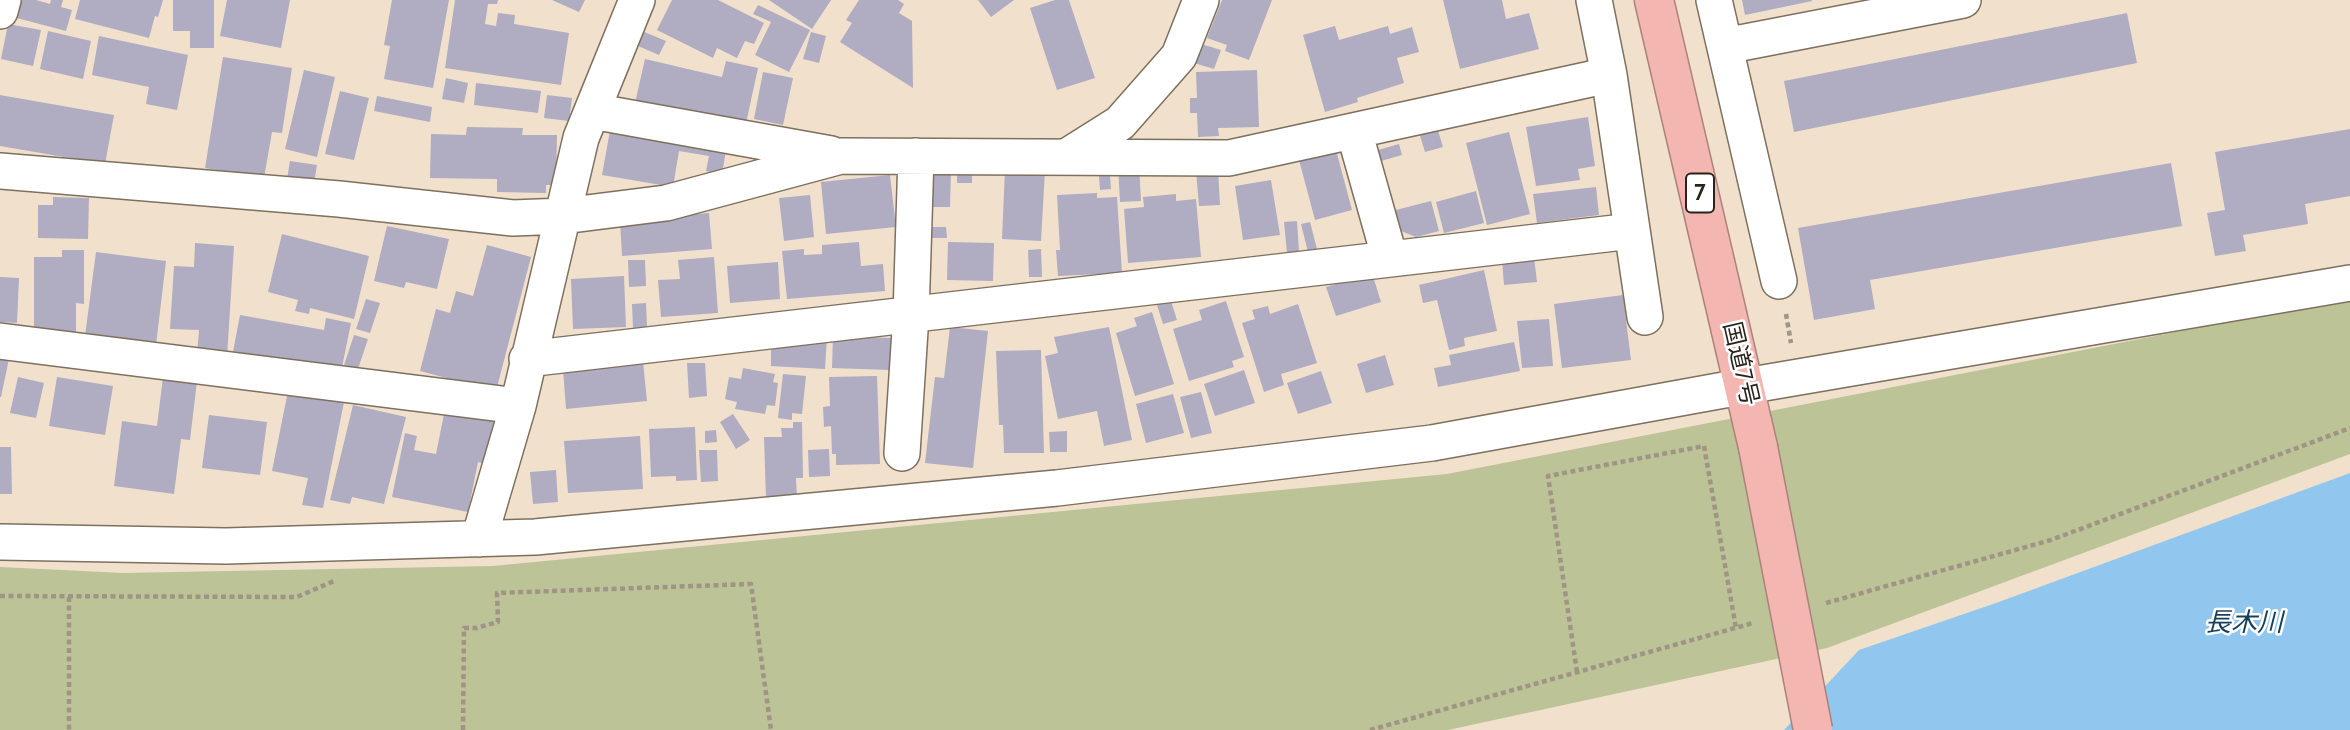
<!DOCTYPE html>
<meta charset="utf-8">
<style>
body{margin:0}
canvas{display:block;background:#f0e0cc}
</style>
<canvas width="2350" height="730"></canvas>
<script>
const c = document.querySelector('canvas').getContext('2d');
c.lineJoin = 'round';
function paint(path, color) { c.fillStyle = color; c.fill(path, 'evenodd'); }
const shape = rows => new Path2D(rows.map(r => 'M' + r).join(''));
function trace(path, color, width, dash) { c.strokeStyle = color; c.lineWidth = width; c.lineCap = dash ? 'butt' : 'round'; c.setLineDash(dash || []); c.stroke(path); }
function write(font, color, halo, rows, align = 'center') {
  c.font = font + ' "PT Sans","Noto Sans JP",sans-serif'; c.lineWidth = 5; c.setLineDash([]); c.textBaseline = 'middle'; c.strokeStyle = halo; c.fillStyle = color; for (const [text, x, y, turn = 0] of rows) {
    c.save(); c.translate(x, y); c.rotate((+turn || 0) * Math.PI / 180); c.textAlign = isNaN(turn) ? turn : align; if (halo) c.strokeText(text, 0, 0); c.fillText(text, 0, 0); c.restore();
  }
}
const green = shape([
 [2350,298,2350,454,1827,648,1448,730,0,730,0,567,123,573,493,566,1447,474]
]);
const water = shape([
 [2350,473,2350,730,1784,730,1859,650,1996,603]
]);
const building = shape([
 [18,0,36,0,50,4,51,0,63,0,61,7,72,10,66,31,13,17],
 [80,0,163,0,158,17,155,16,149,38,75,19],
 [173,0,214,0,214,48,190,48,190,31,173,31],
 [227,0,290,0,281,48,220,36],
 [392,0,449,0,433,88,384,79,390,46,384,45],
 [455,0,498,0,497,4,488,4,485,24,496,26,498,13,515,15,514,24,569,33,561,85,445,68],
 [552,0,585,0,579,12],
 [672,0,718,0,764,23,754,44,745,41,737,58,717,48,713,58,657,30],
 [769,0,831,0,812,29],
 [859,0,898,0,904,4,899,13,912,21,913,88,840,42,852,23,846,20],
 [978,0,1014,0,991,17],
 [1055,0,1069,0,1095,78,1057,90,1030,8],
 [1222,0,1272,0,1249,60,1225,51,1227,45,1207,38],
 [1443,0,1502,0,1506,19,1529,13,1539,49,1460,69],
 [1742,0,1812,0,1812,1,1745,15],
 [758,5,810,30,789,72,755,55,771,22,753,14],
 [2127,13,2137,63,1794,132,1784,81],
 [8,24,41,30,33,66,1,59],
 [1335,26,1339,40,1388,26,1390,34,1412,27,1419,52,1397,58,1404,83,1357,98,1358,102,1325,112,1303,35],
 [637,29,666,41,659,55,631,43],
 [48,31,91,41,83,79,40,69],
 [811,32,826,36,819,63,803,59],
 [99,36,188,55,177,110,146,104,149,87,92,75],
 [1201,44,1221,50,1214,69,1194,63],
 [223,57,292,68,282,133,272,132,264,178,205,168],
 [645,59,722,77,726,61,758,68,745,128,635,103],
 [304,70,335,77,317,157,285,149],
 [1257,70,1259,127,1218,128,1219,136,1198,137,1197,113,1190,113,1190,98,1197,98,1196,72],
 [763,72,793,78,783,125,754,119],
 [446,78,468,83,464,103,442,99],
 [476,83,541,91,538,113,474,105],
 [340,91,369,98,354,160,325,154],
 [0,95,114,115,105,164,0,146],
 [547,95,572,98,569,121,544,118],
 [377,96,432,107,430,122,374,111],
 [1588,117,1595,166,1578,169,1580,180,1536,186,1526,127],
 [1436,124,1443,147,1425,152,1418,129],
 [611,125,727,145,722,174,706,171,709,156,679,151,673,187,602,175],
 [467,127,523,128,522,135,557,135,556,185,546,185,546,193,497,192,497,179,430,178,431,134,466,135],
 [2350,129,2350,196,2305,204,2308,224,2243,235,2246,251,2215,256,2207,213,2225,210,2215,152],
 [1509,132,1530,214,1487,225,1466,143],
 [1399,144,1402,155,1381,161,1378,150],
 [1336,150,1352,210,1315,220,1299,160],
 [290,161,317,165,314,183,287,179],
 [2171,163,2182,226,1870,280,1875,309,1814,320,1798,228],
 [957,164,972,164,972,183,957,183],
 [1139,164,1141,201,1120,202,1118,165],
 [1005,169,1045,170,1041,241,1002,239],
 [1218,169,1220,205,1199,206,1196,171],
 [932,171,951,171,950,207,931,207],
 [890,175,896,227,826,234,821,182],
 [1110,175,1111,189,1100,190,1099,176],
 [1271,180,1280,235,1243,240,1235,186],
 [1596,187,1599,215,1537,223,1533,194],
 [1476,191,1484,223,1444,233,1436,202],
 [1097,193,1097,198,1117,197,1122,273,1058,276,1056,250,1060,250,1057,195],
 [1176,194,1176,201,1196,199,1201,257,1128,263,1124,209,1144,207,1143,197],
 [810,195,814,237,784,241,779,198],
 [53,197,89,198,88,239,38,238,38,205,53,205],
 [1431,201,1439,231,1416,237,1396,229,1392,211],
 [709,213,712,249,622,256,620,220],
 [1297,221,1299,252,1287,253,1284,222],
 [1310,222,1317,249,1308,252,1301,224],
 [387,226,449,239,437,289,406,282,404,288,374,281],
 [930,227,946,227,947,238,930,238],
 [282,234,369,256,354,319,310,308,309,314,295,311,298,300,268,292],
 [859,242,861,266,883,264,885,291,787,299,782,251,804,249,804,255,822,254,822,245],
 [948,242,994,243,993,281,947,280],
 [195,243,234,246,227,357,197,355,199,330,170,329,174,266,194,267],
 [487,245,531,257,496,391,420,371,436,309,450,313,456,291,473,296],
 [1041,249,1042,277,1029,277,1028,250],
 [62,250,84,250,84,304,76,303,76,335,34,335,34,257,62,257],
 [96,252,166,261,156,345,85,336],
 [714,257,718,313,661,317,658,280,680,279,678,260],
 [1534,257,1537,282,1504,285,1502,260],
 [628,260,645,260,646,286,629,287],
 [778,262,780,299,730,303,727,266],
 [1484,270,1497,331,1464,338,1465,346,1449,350,1437,300,1423,303,1419,285],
 [1372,273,1381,302,1336,316,1326,287],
 [624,276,626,327,573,329,571,279],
 [0,277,19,278,17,323,0,322],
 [1169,295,1177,320,1163,324,1155,299],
 [1623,295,1631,360,1562,368,1554,304],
 [366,299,380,303,370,333,356,329],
 [1226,301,1244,357,1232,361,1234,367,1189,381,1173,329,1202,320,1199,310],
 [646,303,647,327,633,328,632,304],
 [1298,304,1317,363,1281,374,1284,385,1264,392,1242,323,1255,319,1252,310,1268,306,1270,314],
 [1152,312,1174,384,1135,396,1116,333,1137,326,1134,318],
 [240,315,324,330,326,318,351,323,340,377,232,357],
 [1549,319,1553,366,1522,368,1517,321],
 [950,327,988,331,973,468,925,463,935,377,944,378],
 [1109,327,1132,440,1104,446,1097,411,1058,419,1045,356,1058,353,1054,337],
 [354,335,368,339,358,369,344,365],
 [833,336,891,338,890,370,832,368],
 [827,337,825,369,771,366,771,343],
 [1514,342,1520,371,1438,387,1434,368,1451,365,1449,355],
 [1041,350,1044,453,1004,453,1003,425,999,425,996,351],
 [0,353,10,354,1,397,0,397],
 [1385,355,1394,385,1366,393,1357,364],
 [643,362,647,401,566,409,563,369],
 [687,363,705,363,707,396,689,398],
 [743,368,775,374,773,382,778,383,775,406,767,405,765,414,735,409,737,402,725,399,729,377,741,379],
 [1244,370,1255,403,1215,416,1204,384],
 [1321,371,1332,403,1298,414,1287,383],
 [783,374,806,376,802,414,792,413,792,420,778,418],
 [877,376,880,464,836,465,836,454,832,454,831,426,824,427,823,407,830,406,829,377],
 [18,377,44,383,36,418,10,413],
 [57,377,113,386,105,435,49,426],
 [163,377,197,381,190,440,181,439,174,494,114,486,122,421,157,426],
 [288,391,344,402,323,508,302,505,308,478,272,471],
 [1201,392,1212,433,1191,438,1180,397],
 [1173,394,1184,433,1146,443,1136,404],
 [353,405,406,417,384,504,352,497,350,504,330,500],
 [445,409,498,420,489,465,478,462,468,512,392,497,405,433,417,436,414,450,436,454],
 [733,414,750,440,736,449,720,422],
 [209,415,267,422,260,475,202,468],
 [793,422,802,422,803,478,796,478,797,498,766,499,764,437,782,437,781,428,793,428],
 [695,427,697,480,676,481,676,476,651,477,649,429],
 [716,430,717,442,705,443,705,431],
 [1067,431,1067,452,1050,452,1049,432],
 [640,436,643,489,568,493,564,441],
 [0,447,11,447,12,494,0,494],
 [829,449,830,476,809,477,808,450],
 [699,450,717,450,718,481,701,482],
 [556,470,558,502,533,504,530,472]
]);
const path = shape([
 [1786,314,1791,343],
 [0,596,297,597,334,581],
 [69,597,69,730],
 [1826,603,2051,540,2350,428],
 [1577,672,1548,476,1704,446,1736,628],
 [463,730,464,628,476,628,498,622,497,593,751,584,771,730],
 [1370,730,1753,623]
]);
const street = shape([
 [1594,0,1609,75,1645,317],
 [1714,0,1779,281],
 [0,11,3,0],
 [1725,46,1963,0],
 [592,111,831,154],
 [1354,131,1390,259],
 [1066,157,1120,123,1179,56,1201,0],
 [0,171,339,199,513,218,563,216,666,203,841,156,1229,158,1609,75],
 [0,341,518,406],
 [527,359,1632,231],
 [902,453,911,315,916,156],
 [479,539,518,406,581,138,637,0],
 [0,542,226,546,535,537,1057,488,1432,443,1746,386,2350,283]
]);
const highway = shape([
 [1654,0,1758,447]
]);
const highwayBridge = shape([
 [1758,447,1813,730]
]);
const shields = [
 [1700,193,28]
];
const shieldNames = [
 ["7",1700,193]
];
const streetNames = [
 ["国道7号",1740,364,77]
];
const waterNames = [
 ["長木川",2244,624]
];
paint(green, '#bcc396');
paint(water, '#91c7ee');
paint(building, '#b0adc3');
trace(street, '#7e705e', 38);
trace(highway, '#ac837c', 41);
trace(path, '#a09485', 4.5, [5, 3.5]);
trace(street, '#fff', 35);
trace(highway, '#f3b6b0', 38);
trace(highwayBridge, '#ac837c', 41, []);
trace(highwayBridge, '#f3b6b0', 38);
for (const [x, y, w] of shields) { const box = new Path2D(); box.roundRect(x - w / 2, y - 19.5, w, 39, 5); c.fillStyle = '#fff'; c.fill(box); trace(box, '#29231b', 2); }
write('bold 23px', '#29231b', null, shieldNames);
write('24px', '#29231b', '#fff', streetNames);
write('italic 26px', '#153f59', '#fff', waterNames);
</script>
